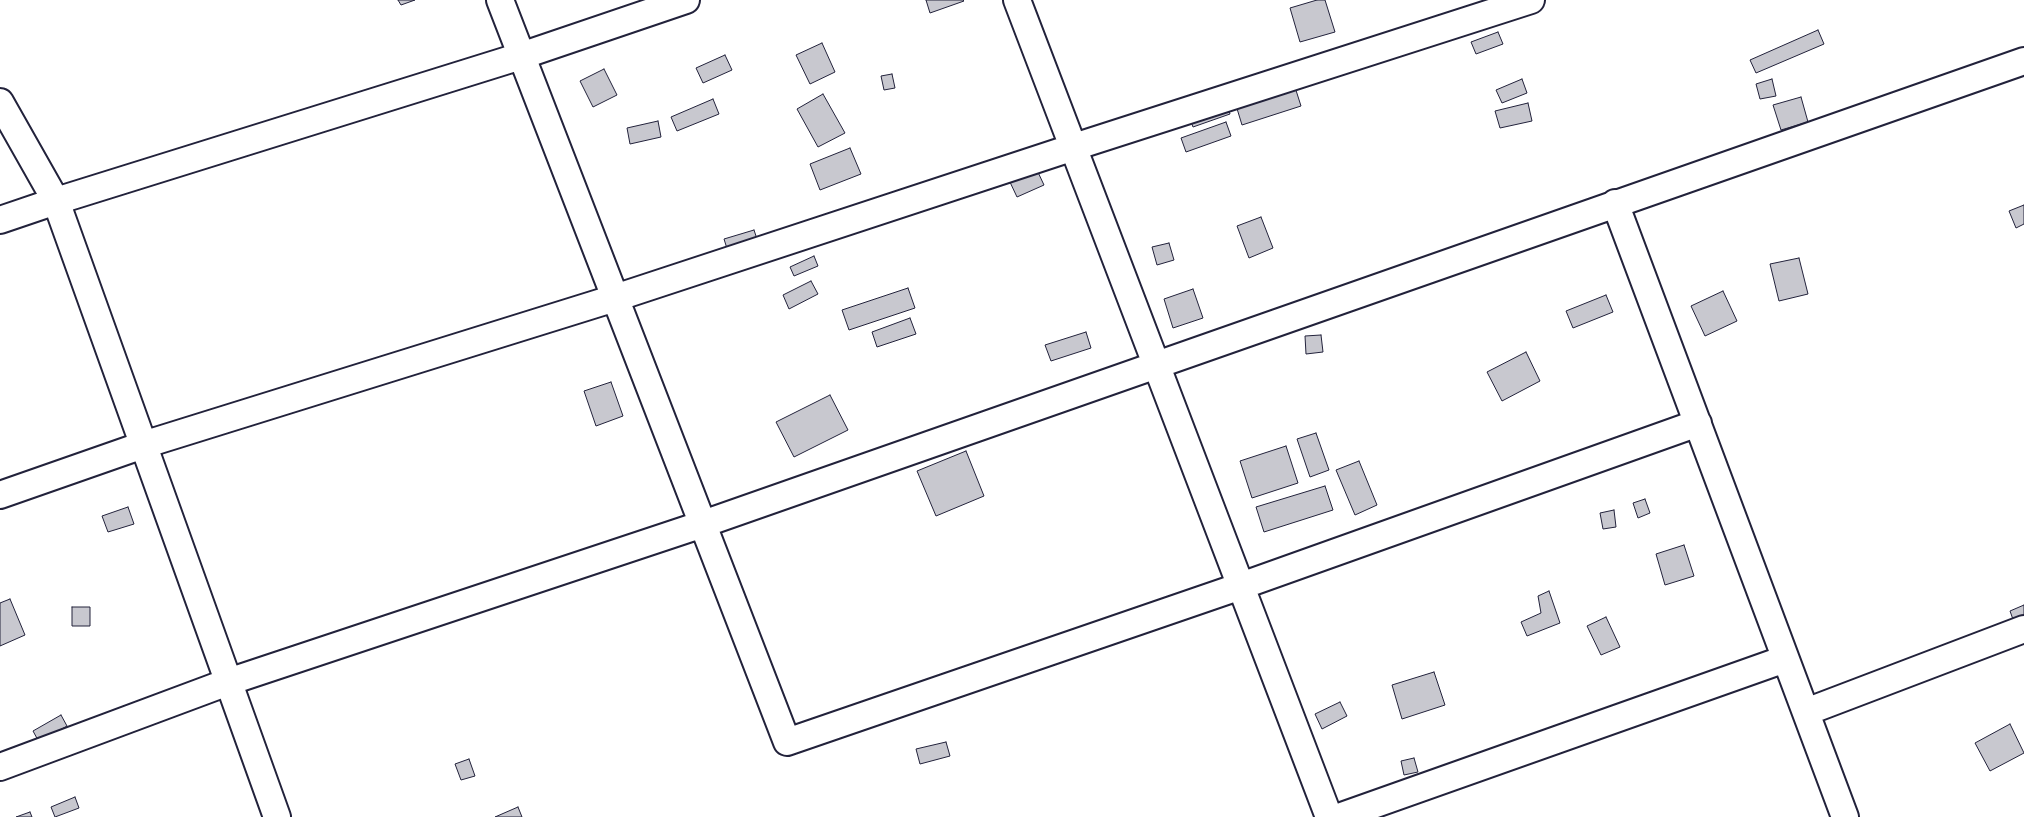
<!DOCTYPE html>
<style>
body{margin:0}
canvas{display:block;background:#fff}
</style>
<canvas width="2024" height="817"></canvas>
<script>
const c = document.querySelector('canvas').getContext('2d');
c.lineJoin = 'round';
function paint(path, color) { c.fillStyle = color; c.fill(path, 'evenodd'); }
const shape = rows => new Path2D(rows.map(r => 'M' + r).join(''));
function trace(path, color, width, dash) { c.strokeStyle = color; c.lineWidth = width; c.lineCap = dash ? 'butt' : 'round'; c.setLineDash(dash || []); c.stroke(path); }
const building = shape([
 [398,0,415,0,401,5,398,0],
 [926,0,963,0,964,1,930,13,926,0],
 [1317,0,1325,0,1335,32,1300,42,1290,8,1317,0],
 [1818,30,1824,44,1756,73,1750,60,1818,30],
 [1498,32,1503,44,1476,54,1471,42,1498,32],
 [822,43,835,72,810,84,796,55,822,43],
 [725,55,732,70,703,83,696,68,725,55],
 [604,69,617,95,593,107,580,81,604,69],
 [892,74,895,88,884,90,881,76,892,74],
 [1522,79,1527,93,1502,103,1496,90,1522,79],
 [1772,79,1776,96,1760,99,1756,84,1772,79],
 [1294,84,1301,106,1242,125,1235,102,1294,84],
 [823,94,845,133,818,147,797,109,823,94],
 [1801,97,1808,122,1781,130,1773,105,1801,97],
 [713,99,719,114,677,131,671,117,713,99],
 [1226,101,1230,114,1193,127,1188,114,1226,101],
 [1528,103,1532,121,1500,128,1495,111,1528,103],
 [658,121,661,137,630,144,627,128,658,121],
 [1226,122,1231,136,1186,152,1181,138,1226,122],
 [850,148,861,174,820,190,810,164,850,148],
 [1036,168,1044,185,1017,197,1009,180,1036,168],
 [2024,205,2024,224,2016,228,2009,211,2024,205],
 [1261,217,1273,248,1249,258,1237,226,1261,217],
 [754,230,759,245,729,255,724,239,754,230],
 [1169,243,1174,260,1157,265,1152,247,1169,243],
 [814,256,818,266,794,276,790,267,814,256],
 [1799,258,1808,294,1779,301,1770,264,1799,258],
 [811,281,818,294,789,309,783,295,811,281],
 [908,288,915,308,849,330,842,310,908,288],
 [1193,289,1203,318,1173,328,1164,299,1193,289],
 [1723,291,1737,321,1705,336,1691,306,1723,291],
 [1606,295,1613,312,1573,328,1566,311,1606,295],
 [910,318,916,334,877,347,872,332,910,318],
 [1086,332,1091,348,1051,361,1045,345,1086,332],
 [1321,335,1323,352,1306,354,1305,336,1321,335],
 [1526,352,1540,381,1502,401,1487,372,1526,352],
 [611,382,623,416,596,426,584,391,611,382],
 [830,395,848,430,794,457,776,422,830,395],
 [1316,433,1329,470,1310,477,1297,439,1316,433],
 [1286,446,1298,483,1252,498,1240,461,1286,446],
 [966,451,984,496,936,516,917,471,966,451],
 [1359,461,1377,505,1355,515,1336,470,1359,461],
 [1325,486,1333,510,1264,532,1256,507,1325,486],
 [1645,499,1650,513,1638,518,1633,503,1645,499],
 [128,507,134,524,108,532,102,516,128,507],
 [1614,510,1616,527,1603,529,1600,513,1614,510],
 [1684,545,1694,576,1665,585,1656,554,1684,545],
 [1549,591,1560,623,1527,636,1521,622,1541,613,1538,596,1549,591],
 [10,599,25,635,0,646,0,603,10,599],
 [2024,605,2024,621,2015,625,2010,611,2024,605],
 [72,607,90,607,90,626,72,626,72,607],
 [1606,617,1620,647,1601,655,1587,626,1606,617],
 [1434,672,1445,705,1402,719,1392,685,1434,672],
 [1340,702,1347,716,1322,729,1315,714,1340,702],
 [61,715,67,726,39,742,33,731,61,715],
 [2010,724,2024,753,1990,771,1975,743,2010,724],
 [946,742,950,756,920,764,916,749,946,742],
 [1414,758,1418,772,1404,775,1401,761,1414,758],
 [469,759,475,776,461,780,455,764,469,759],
 [75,797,79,808,55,817,51,807,75,797],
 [518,807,522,817,495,817,518,807],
 [30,812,32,817,16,817,30,812]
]);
const minor = shape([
 [500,0,787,742,1241,586,1698,423],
 [1017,0,1329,817],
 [0,102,56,201,277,817],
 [1615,203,1845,817],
 [0,220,56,201,521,56,686,0],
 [0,495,143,445,615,298,1074,147,1531,0],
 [1806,712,2024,629],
 [0,767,228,682,703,524,2024,61],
 [1339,817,1785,659]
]);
paint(building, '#c8c8cf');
trace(building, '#22223b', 1);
trace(minor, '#22223b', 30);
trace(minor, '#fff', 26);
</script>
